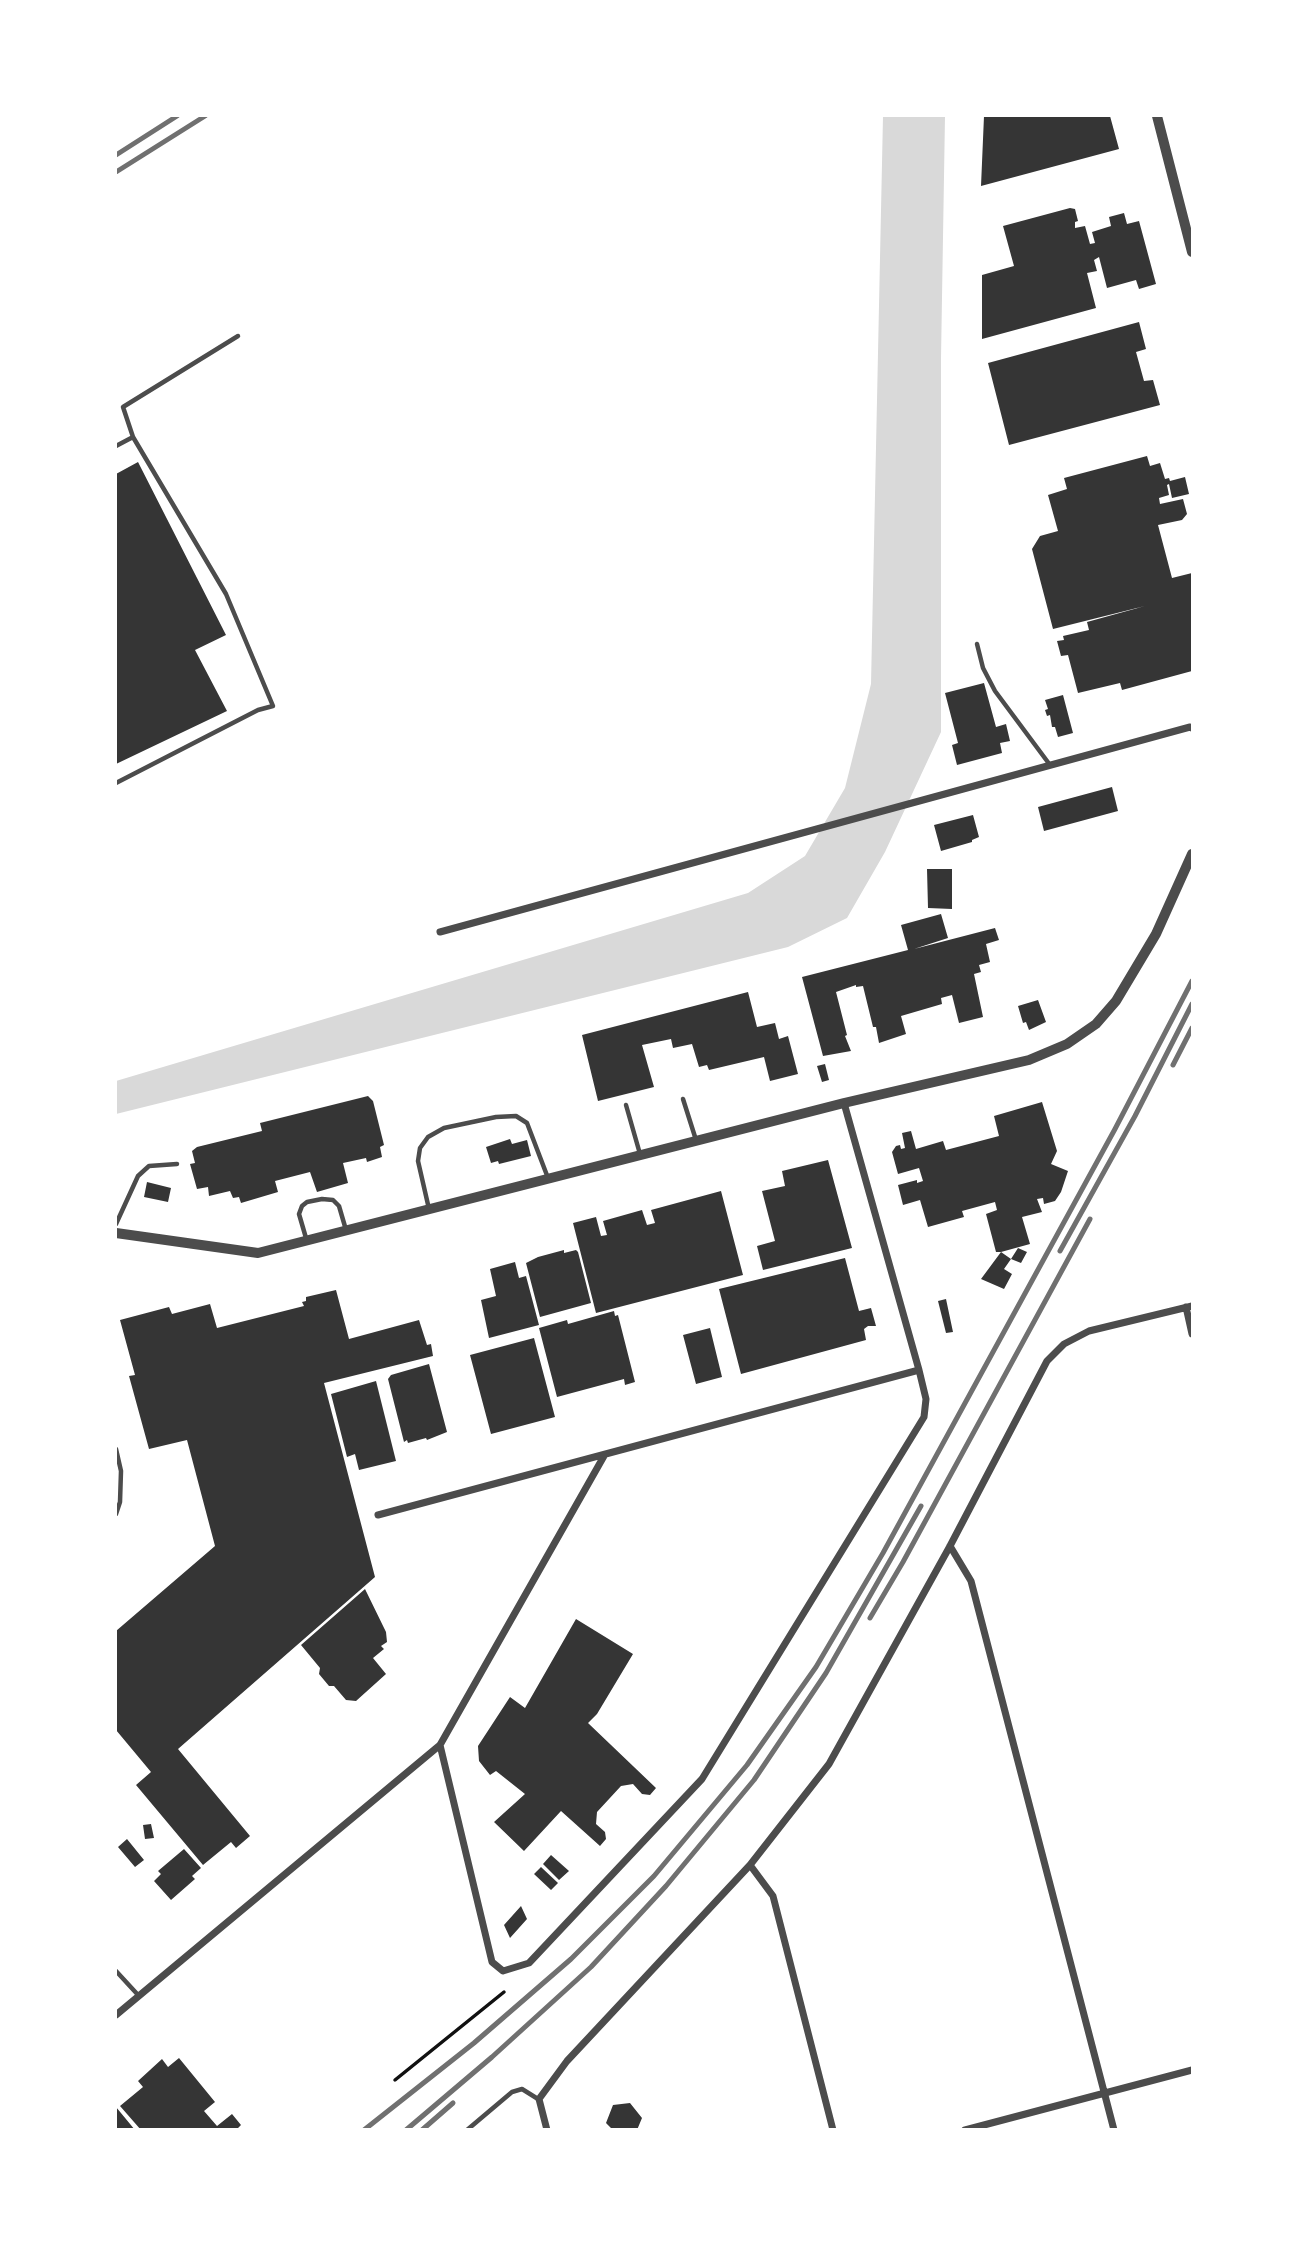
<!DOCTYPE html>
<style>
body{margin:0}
#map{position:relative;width:1308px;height:2245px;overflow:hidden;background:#fff;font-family:Helvetica,sans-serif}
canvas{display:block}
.frame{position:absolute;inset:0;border:117px solid #fff;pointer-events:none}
</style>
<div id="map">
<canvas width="1308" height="2245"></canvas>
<div class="frame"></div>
</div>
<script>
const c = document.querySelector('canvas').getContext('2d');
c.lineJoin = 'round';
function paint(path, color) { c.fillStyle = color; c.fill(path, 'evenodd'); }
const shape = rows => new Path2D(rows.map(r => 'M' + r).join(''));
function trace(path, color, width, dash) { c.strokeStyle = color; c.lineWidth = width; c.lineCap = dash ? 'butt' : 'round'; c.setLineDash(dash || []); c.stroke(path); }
const water = shape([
 [883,116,945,116,941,358,941,732,885,852,847,918,788,947,116,1114,116,1081,748,893,805,856,845,788,871,684]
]);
const building = shape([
 [984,116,1110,116,1119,149,981,186],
 [1070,208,1075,209,1078,221,1075,222,1075,228,1085,226,1090,244,1095,243,1092,232,1111,226,1109,217,1124,213,1127,224,1139,221,1156,284,1139,289,1136,280,1107,288,1099,257,1094,260,1097,271,1087,273,1096,308,982,339,982,275,1014,266,1003,226],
 [1139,322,1146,349,1136,352,1144,381,1153,380,1160,405,1009,445,988,363],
 [1147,456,1150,466,1160,463,1165,479,1169,478,1170,481,1185,477,1189,494,1172,498,1169,484,1167,485,1169,495,1159,498,1160,504,1183,499,1187,514,1182,520,1158,525,1172,578,1192,573,1192,671,1122,690,1120,683,1078,693,1068,655,1061,656,1057,641,1064,640,1063,636,1089,630,1087,622,1145,606,1053,629,1032,549,1040,536,1058,531,1048,495,1067,489,1064,478],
 [138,462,226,635,195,650,227,711,116,764,116,474],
 [984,683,996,727,1006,724,1010,741,1000,743,1002,753,957,765,952,745,958,743,945,693],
 [1063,695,1073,733,1058,737,1055,727,1052,727,1050,715,1047,716,1045,710,1048,709,1045,700],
 [1112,787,1118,811,1044,831,1038,807],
 [973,815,979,837,972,840,972,842,941,851,934,825],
 [927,869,952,869,952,909,928,908],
 [941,914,948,938,914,949,995,928,999,940,986,944,990,962,979,965,981,972,974,974,983,1017,959,1023,952,995,941,998,942,1004,901,1016,906,1034,879,1043,876,1027,873,1027,863,986,856,987,856,985,836,992,847,1035,845,1036,851,1051,823,1056,802,977,908,950,901,925],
 [748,992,757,1027,775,1023,779,1039,788,1036,798,1074,770,1081,764,1057,709,1070,707,1065,699,1067,692,1044,673,1048,671,1039,642,1045,654,1087,598,1101,582,1035],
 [1038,1000,1046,1022,1029,1030,1026,1022,1023,1023,1018,1006],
 [825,1064,829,1080,822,1082,817,1066],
 [368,1096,373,1101,384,1145,380,1147,382,1157,367,1162,366,1158,343,1163,348,1183,317,1192,310,1172,275,1181,278,1192,241,1203,239,1197,233,1198,230,1191,209,1196,208,1187,197,1189,190,1164,195,1163,192,1151,197,1147,262,1131,260,1123],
 [1042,1102,1057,1151,1051,1164,1068,1171,1061,1192,1055,1201,1044,1204,1043,1198,1037,1199,1042,1212,1022,1217,1030,1244,1001,1252,1011,1259,1004,1269,1012,1274,1004,1289,981,1279,1001,1252,996,1252,986,1214,997,1210,995,1202,962,1211,964,1217,928,1227,920,1200,903,1205,898,1185,917,1180,917,1183,923,1181,919,1168,898,1174,892,1152,896,1146,900,1145,901,1149,905,1148,902,1133,911,1131,916,1149,943,1141,946,1150,999,1136,994,1116],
 [510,1139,512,1144,527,1140,531,1156,499,1164,498,1161,491,1163,486,1147],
 [828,1160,852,1248,763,1270,757,1246,775,1241,762,1191,785,1186,782,1171],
 [147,1182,171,1188,168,1202,144,1197],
 [721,1191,743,1275,596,1313,573,1223,596,1217,601,1236,607,1235,603,1221,642,1210,647,1225,655,1223,651,1210],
 [1018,1248,1027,1252,1021,1263,1011,1259],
 [564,1250,564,1253,576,1250,578,1252,591,1303,540,1317,526,1263,538,1257],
 [845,1258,859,1311,871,1308,876,1326,868,1326,864,1329,866,1340,741,1374,719,1289],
 [515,1262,519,1278,526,1276,539,1325,489,1338,481,1300,496,1296,490,1269],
 [336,1290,349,1339,419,1320,427,1345,431,1344,433,1356,324,1383,375,1577,178,1749,250,1836,236,1848,231,1842,203,1865,136,1785,151,1772,116,1730,116,1631,215,1546,187,1440,149,1449,129,1376,135,1375,120,1320,169,1307,172,1314,210,1304,217,1328,304,1306,302,1302,306,1301,306,1297],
 [946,1299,953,1332,946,1333,938,1301],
 [614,1311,615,1316,618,1315,635,1382,625,1385,624,1379,557,1397,539,1328,567,1320,568,1324],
 [710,1328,722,1377,696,1384,683,1335],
 [534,1338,555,1417,491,1434,470,1355],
 [429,1364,447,1432,427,1440,426,1438,408,1443,407,1440,404,1442,388,1379,391,1375],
 [376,1381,396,1461,359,1470,355,1454,347,1457,331,1394],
 [365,1589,386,1632,387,1642,381,1646,384,1649,373,1658,386,1674,356,1701,346,1700,334,1686,329,1686,319,1674,320,1668,301,1645],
 [576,1619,633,1654,597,1714,588,1723,656,1788,650,1795,642,1794,633,1784,621,1786,597,1812,596,1824,605,1832,606,1839,600,1846,561,1811,524,1851,494,1822,525,1794,496,1771,490,1775,479,1761,478,1746,510,1697,525,1708],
 [151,1824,154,1838,145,1839,143,1825],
 [127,1839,144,1860,135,1867,118,1847],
 [184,1849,201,1868,192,1876,195,1879,171,1900,154,1881,161,1874,158,1871],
 [551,1855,569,1871,559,1880,543,1864],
 [541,1867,558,1883,551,1890,534,1874],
 [521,1906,527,1919,510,1938,504,1925],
 [179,2058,215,2102,204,2111,217,2126,232,2114,241,2125,236,2130,141,2130,120,2106,143,2087,138,2081,162,2059,168,2067],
 [630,2103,642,2118,637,2130,613,2130,606,2123,613,2105],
 [116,2107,135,2130,116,2130]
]);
const path = shape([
 [395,2080,504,1992]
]);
const service = shape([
 [116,446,133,437],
 [977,644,983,668,995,691,1050,765],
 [116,783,258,710,273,706,226,594,133,437,123,407,238,336],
 [683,1099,696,1140],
 [626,1105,640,1154],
 [429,1209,418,1161,420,1148,428,1137,444,1128,496,1117,516,1116,527,1123,548,1178],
 [116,1224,138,1176,149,1166,177,1164],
 [306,1238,299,1214,302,1206,307,1202,322,1199,333,1200,339,1206,346,1230],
 [116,1449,121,1471,120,1502,116,1514],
 [116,1971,139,1996],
 [467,2130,512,2092,522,2089,538,2099]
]);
const minor = shape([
 [440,932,1190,727,1192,728],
 [1186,1307,1192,1334],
 [378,1515,919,1370],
 [950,1546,971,1581,1114,2130],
 [440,1745,492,1962,503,1971,529,1963,702,1779,924,1417,926,1399,919,1370,844,1103],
 [750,1865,773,1896,833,2130],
 [116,2015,440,1745,604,1456],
 [547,2130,539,2099,567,2061,750,1865,829,1764,950,1546,1047,1361,1064,1344,1089,1331,1192,1306],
 [965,2130,1192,2070]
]);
const tertiary = shape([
 [1157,116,1192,252],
 [116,1233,258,1253,844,1103,1029,1060,1067,1044,1096,1024,1116,1001,1156,934,1192,854]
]);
const rail = shape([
 [116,155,177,116],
 [116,172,205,116],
 [1173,1065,1192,1028],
 [1060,1251,1135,1116,1192,1004],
 [870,1618,903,1562,1090,1219],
 [364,2130,474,2043,571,1959,654,1876,747,1765,816,1667,883,1553,1115,1129,1192,981],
 [406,2130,492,2057,591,1967,666,1886,754,1780,826,1673,921,1506],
 [422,2130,453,2103]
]);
paint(water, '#d9d9d9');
paint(building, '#353535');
trace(path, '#111', 3.5);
trace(service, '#4c4c4c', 4.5);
trace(minor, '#4c4c4c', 7);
trace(tertiary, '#4c4c4c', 10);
trace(rail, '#707070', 5);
</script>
